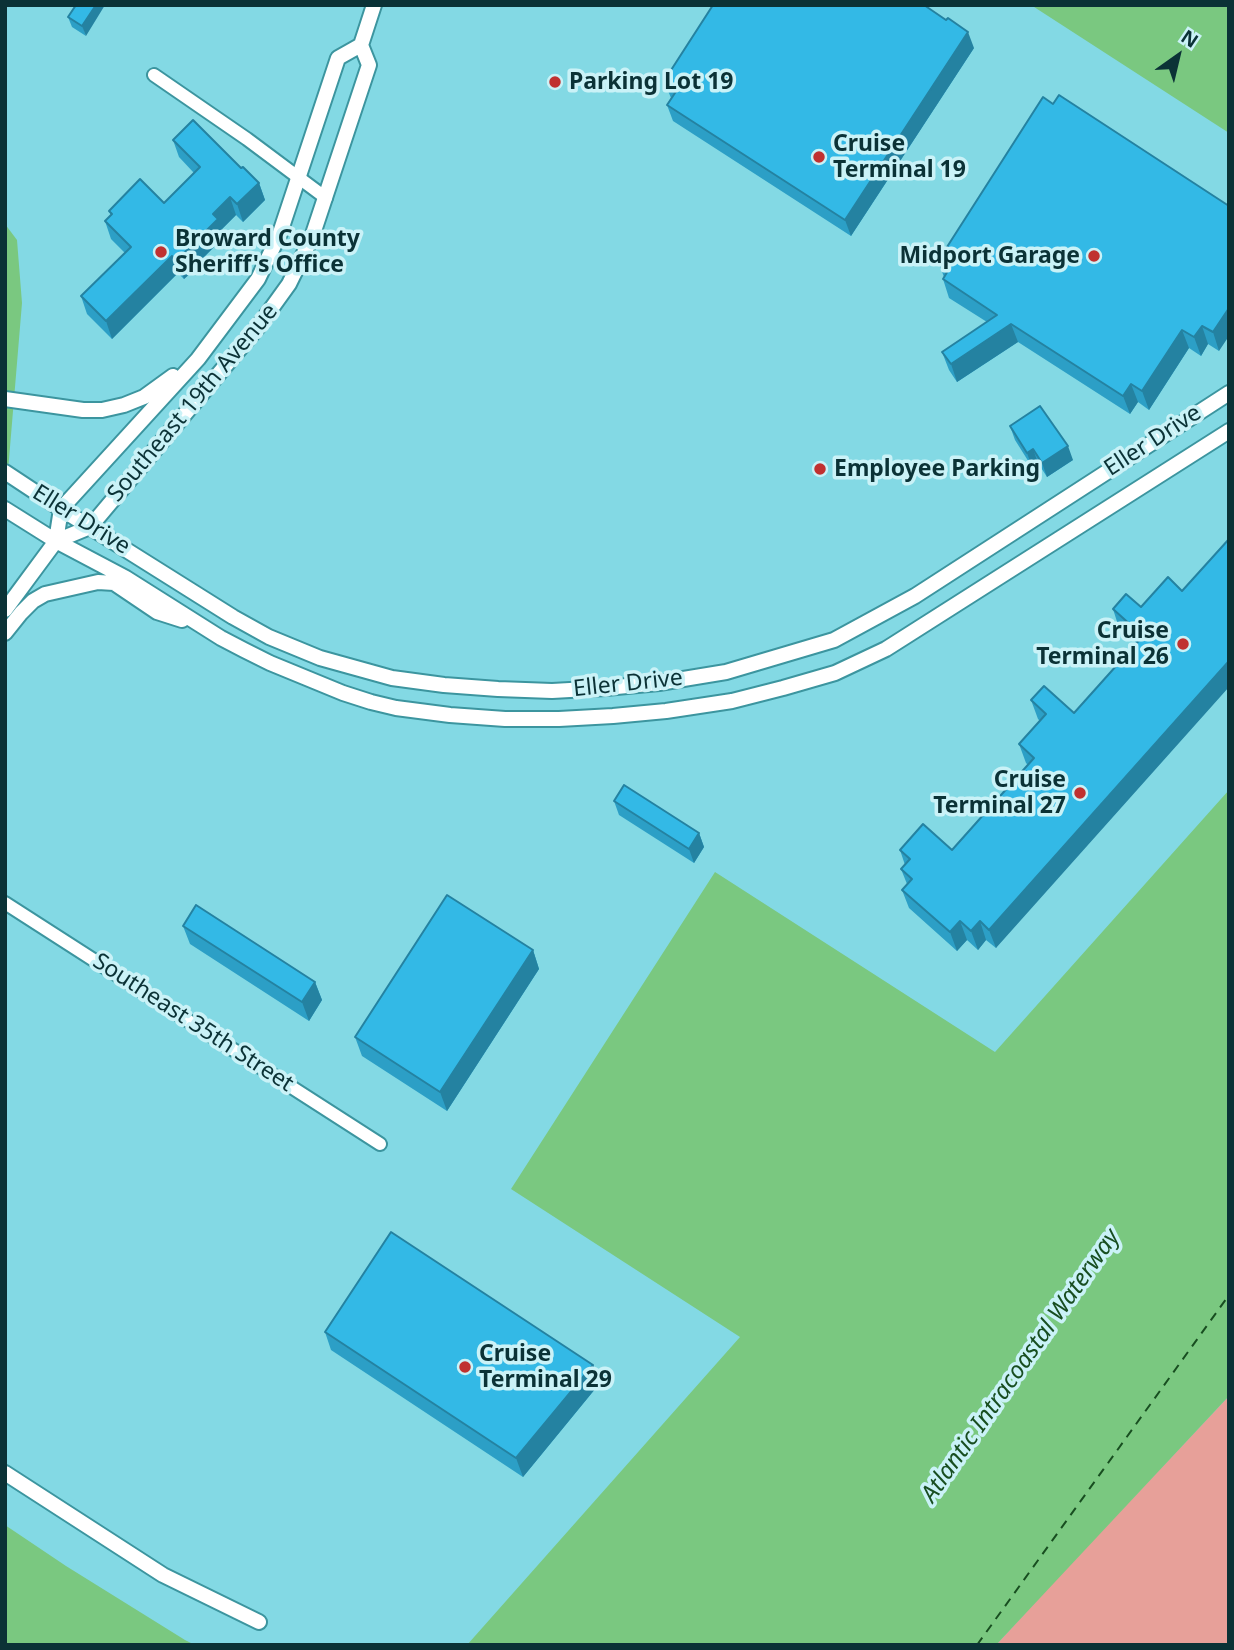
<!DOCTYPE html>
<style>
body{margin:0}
#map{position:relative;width:1234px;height:1650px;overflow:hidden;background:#83d9e4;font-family:"Noto Sans",sans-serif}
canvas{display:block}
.frame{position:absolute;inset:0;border:7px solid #0b3236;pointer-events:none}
.north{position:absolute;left:1143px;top:21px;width:70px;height:70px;-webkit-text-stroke:5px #caf2f7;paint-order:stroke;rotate:34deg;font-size:19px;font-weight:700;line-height:28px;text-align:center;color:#0b3236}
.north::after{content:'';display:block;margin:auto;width:24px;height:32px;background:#0b3236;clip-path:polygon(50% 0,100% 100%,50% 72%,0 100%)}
</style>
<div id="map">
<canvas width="1234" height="1650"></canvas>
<div class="frame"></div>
<div class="north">N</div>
</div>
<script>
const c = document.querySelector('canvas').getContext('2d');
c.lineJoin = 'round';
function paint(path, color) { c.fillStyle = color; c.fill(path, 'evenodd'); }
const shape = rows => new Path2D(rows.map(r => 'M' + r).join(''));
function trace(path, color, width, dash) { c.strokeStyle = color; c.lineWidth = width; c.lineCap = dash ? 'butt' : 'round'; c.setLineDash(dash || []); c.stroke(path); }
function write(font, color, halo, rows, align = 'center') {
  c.font = font + ' "Noto Sans",sans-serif'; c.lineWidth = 7; c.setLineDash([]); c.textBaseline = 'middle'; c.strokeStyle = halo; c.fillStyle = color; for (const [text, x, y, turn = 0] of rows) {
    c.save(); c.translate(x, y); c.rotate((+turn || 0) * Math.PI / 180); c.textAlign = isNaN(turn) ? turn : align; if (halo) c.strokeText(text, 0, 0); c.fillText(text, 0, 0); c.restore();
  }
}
const green = shape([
 [1229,1396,1229,1645,996,1645,1050,1586]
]);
const water = shape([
 [1031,5,1229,5,1229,133],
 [5,224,17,240,22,303,5,507],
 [1229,790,1229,1396,996,1645,467,1645,740,1337,511,1189,715,872,995,1052],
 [5,1525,66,1566,185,1640,195,1645,5,1645]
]);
const ferry = shape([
 [977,1645,1229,1295]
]);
const minor = shape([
 [154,75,247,139,326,198],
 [5,903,380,1144]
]);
const tertiary = shape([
 [5,399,83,410,102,410,124,405,144,397,173,376],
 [5,472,61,509,233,617,269,637,320,658,392,678,444,685,498,689,552,691,606,688,659,683,726,672,834,640,915,596,1229,393],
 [5,509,56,541,126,578,221,638,244,650,270,663,343,693,371,702,396,708,450,715,505,719,559,719,613,716,666,711,732,701,783,688,835,673,886,649,1229,431],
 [56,541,90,527,258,327,289,284,312,237,369,65,361,45,374,5],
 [5,610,56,541,61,509,198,359,258,279,280,233,338,58,361,45],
 [5,633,21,613,33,601,45,594,98,582,114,583,157,612,182,620],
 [5,1473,163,1575,259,1622]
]);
const wall = shape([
 [76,5,86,36,72,27,68,17],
 [974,48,851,236,673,121,667,105,671,98,664,81],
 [173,140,241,168,259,183,265,200,243,222,236,215,222,229,225,236,192,269,193,271,184,279,178,273,112,339,87,314,81,296,125,253,111,239,105,221,111,216,109,211,164,203,194,173,179,157],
 [1229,206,1219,351,1208,344,1201,356,1189,348,1149,410,1138,402,1130,414,1018,342,957,382,949,370,942,352,987,322,949,298,943,279,944,277,938,261],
 [1010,426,1073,460,1047,477,1038,463,1032,467,1015,440],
 [1182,591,996,948,986,940,978,950,967,940,957,951,909,908,902,890,907,884,901,869,905,865,900,850,952,850,1028,765,1026,763,1019,744,1040,721,1038,719,1031,700,1074,713,1137,643,1119,628,1113,609,1141,607],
 [614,801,699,833,704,847,694,863,619,815],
 [183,926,315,982,322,1000,309,1021,190,944],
 [533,950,539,969,447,1111,362,1056,355,1037],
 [325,1332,593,1365,600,1383,523,1477,331,1350]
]);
const shadedWall = shape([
 [96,5,105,5,86,36,82,26],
 [968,32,974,48,851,236,845,220],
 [259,183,265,200,243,222,237,204],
 [230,197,236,215,222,229,225,236,192,269,193,271,184,279,178,262,213,214],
 [172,256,178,273,112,339,106,321],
 [1229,308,1229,336,1219,351,1213,332],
 [1011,324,1018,342,957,382,951,364],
 [1202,326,1208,344,1201,356,1194,337],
 [1182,330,1189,348,1149,410,1142,391],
 [1131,384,1138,402,1130,414,1123,396],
 [1068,446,1073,460,1047,477,1042,463],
 [1033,449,1038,463,1032,467,1027,453],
 [1229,661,1229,687,996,948,989,930],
 [699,833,704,847,694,863,689,849],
 [960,921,967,940,957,951,950,932],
 [980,921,986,940,978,950,971,931],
 [533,950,539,969,447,1111,440,1092],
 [315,982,322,1000,309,1021,302,1002],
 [593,1365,600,1383,523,1477,516,1458]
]);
const building = shape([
 [76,5,96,5,82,26,68,17,76,5],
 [713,5,924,5,946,20,948,18,968,32,845,220,667,105,677,90,664,81,713,5],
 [1059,95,1229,206,1229,308,1213,332,1202,326,1194,337,1182,330,1142,391,1131,384,1123,396,1011,324,951,364,942,352,997,315,943,279,949,269,938,261,1043,97,1053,104,1059,95],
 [193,120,241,168,243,167,259,183,237,204,230,197,213,214,218,219,185,252,186,253,178,262,172,256,106,321,81,296,131,247,105,221,112,214,109,211,140,179,164,203,200,167,173,140,193,120],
 [1040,406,1068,446,1042,463,1033,449,1027,453,1010,426,1040,406],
 [1229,539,1229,661,989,930,980,921,971,931,960,921,950,932,902,890,912,879,901,869,910,859,900,850,923,824,952,850,1034,758,1019,744,1046,714,1031,700,1044,686,1074,713,1143,636,1113,609,1126,594,1141,607,1168,577,1182,591,1229,539],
 [624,785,699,833,689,849,614,801,624,785],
 [447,895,533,950,440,1092,355,1037,447,895],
 [196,905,315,982,302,1002,183,926,196,905],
 [391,1232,593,1365,516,1458,325,1332,391,1232]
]);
const markers = [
 [555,82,7,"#c03130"],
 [819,157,7,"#c03130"],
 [161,252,7,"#c03130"],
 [1094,256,7,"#c03130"],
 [820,469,7,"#c03130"],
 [1183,644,7,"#c03130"],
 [1080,793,7,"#c03130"],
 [465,1367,7,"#c03130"]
];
const poiNames = [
 ["Parking Lot 19",569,82],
 ["Cruise",833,144],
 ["Terminal 19",833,170],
 ["Broward County",175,239],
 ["Sheriff's Office",175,265],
 ["Midport Garage",1080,256,"right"],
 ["Employee Parking",834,469],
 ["Cruise",1169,631,"right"],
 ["Terminal 26",1169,657,"right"],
 ["Cruise",1066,780,"right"],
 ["Terminal 27",1066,806,"right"],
 ["Cruise",479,1354],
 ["Terminal 29",479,1380]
];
const streetNames = [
 ["Southeast 19th Avenue",193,403,-50],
 ["Eller Drive",1153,441,-33],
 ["Eller Drive",81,520,32],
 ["Eller Drive",628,684,-6],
 ["Southeast 35th Street",193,1023,33]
];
const waterNames = [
 ["Atlantic Intracoastal Waterway",1021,1366,-55]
];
paint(green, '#e7a099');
paint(water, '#7ac880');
trace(ferry, '#184e20', 2, [9, 7]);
trace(minor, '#3c959f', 16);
trace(tertiary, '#3c959f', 18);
trace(minor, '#fff', 12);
trace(tertiary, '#fff', 14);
paint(wall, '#2c9fc6');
paint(shadedWall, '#2482a1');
paint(building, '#33b9e6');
trace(building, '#2482a1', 2);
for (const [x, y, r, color] of markers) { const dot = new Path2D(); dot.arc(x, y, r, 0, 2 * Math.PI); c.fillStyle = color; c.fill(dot); trace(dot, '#caf2f7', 2.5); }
write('bold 23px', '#0b3236', '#caf2f7', poiNames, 'left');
write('23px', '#0b3236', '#caf2f7', streetNames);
write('italic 24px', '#184e20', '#caf2f7', waterNames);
</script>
